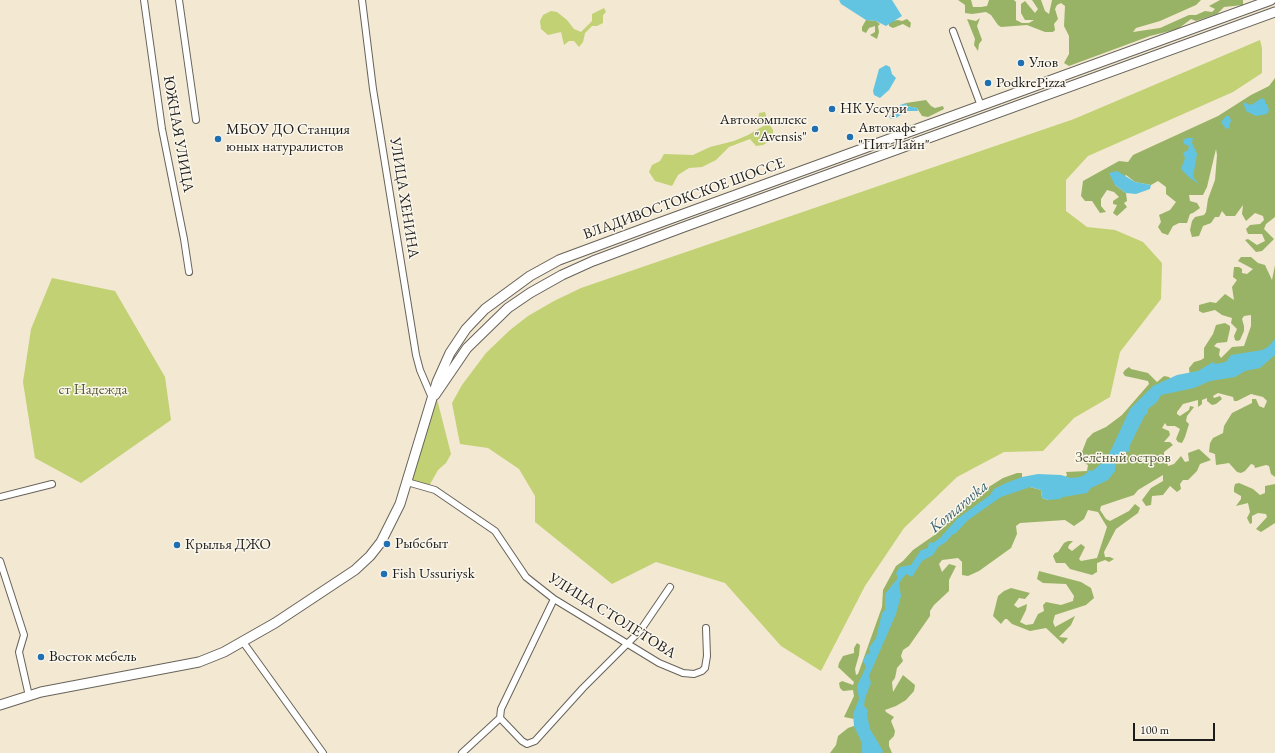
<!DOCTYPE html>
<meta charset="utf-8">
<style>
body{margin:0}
#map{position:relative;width:1275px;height:753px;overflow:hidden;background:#f3e8d1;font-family:"EB Garamond",serif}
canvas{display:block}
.scale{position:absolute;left:1133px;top:723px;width:82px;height:18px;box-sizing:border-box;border:2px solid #1c1c1c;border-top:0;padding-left:5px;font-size:12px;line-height:14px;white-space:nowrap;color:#1c1c1c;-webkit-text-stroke:3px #fbf7ec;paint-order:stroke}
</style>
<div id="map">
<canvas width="1275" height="753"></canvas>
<div class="scale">100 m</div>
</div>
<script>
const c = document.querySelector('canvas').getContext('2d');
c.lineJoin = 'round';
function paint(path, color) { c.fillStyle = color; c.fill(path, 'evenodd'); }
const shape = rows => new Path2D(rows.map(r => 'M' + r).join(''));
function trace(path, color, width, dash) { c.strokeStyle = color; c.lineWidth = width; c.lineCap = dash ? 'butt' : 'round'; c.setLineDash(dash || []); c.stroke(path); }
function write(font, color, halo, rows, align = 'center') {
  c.font = font + ' "EB Garamond",serif'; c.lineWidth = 3; c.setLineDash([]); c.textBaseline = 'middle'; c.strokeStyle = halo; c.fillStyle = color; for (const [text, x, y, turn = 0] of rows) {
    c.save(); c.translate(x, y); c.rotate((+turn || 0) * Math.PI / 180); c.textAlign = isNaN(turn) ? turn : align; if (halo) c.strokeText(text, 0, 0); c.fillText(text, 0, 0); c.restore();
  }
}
const green = shape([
 [604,8,606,12,603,15,603,23,597,26,592,26,585,33,583,42,579,47,574,41,569,41,564,45,561,32,548,35,541,29,540,21,543,15,551,11,557,12,567,20,574,29,581,32,592,21,592,14],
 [1260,40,1262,48,1262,73,1233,92,1088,156,1066,180,1066,211,1087,227,1115,230,1143,242,1162,263,1161,299,1120,352,1110,397,1074,418,1043,451,1004,452,957,477,904,528,865,586,821,671,781,646,725,583,656,562,612,584,535,522,535,496,519,469,488,448,460,444,452,403,462,385,486,353,510,330,528,316,554,301,581,288,1074,119],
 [765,112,768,122,773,130,773,139,763,145,756,146,750,139,729,147,716,160,702,167,689,168,678,175,672,186,655,181,649,172,652,165,660,161,664,154,693,155,710,147,734,141,748,135,765,125,758,120,759,113],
 [52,278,115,291,165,377,171,420,81,483,35,458,23,382,31,329],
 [437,399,451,454,446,463,438,470,429,486,412,481,435,402]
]);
const forest = shape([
 [958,0,971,0,973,7,981,7,987,6,989,0,1014,0,1016,2,1016,20,1022,23,1029,23,1034,20,1025,20,1021,13,1021,4,1025,1,1035,13,1038,9,1032,0,1041,0,1045,11,1049,14,1052,0,1201,0,1196,5,1160,21,1136,28,1133,32,1160,28,1189,15,1196,15,1205,11,1212,12,1215,9,1209,6,1220,0,1243,0,1243,5,1224,7,1217,14,1196,21,1191,19,1178,29,1150,36,1069,66,1064,63,1069,54,1069,36,1064,26,1065,6,1061,3,1057,5,1055,9,1058,19,1054,24,1055,30,1053,32,1045,32,1027,25,1001,27,998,25,991,15,986,12,972,14,965,13,965,5],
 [980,18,977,26,982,40,979,44,978,51,974,45,975,39,967,19,976,21],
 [907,19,911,23,910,28,903,24,893,28,889,26,889,23,891,21,898,20,902,21],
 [866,20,876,21,880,24,878,26,879,32,877,39,870,35,875,32,875,26,869,28,866,33,862,31,862,27],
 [1275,78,1275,217,1266,224,1264,229,1274,239,1262,251,1256,252,1245,240,1248,239,1257,245,1265,241,1262,234,1248,234,1246,229,1250,225,1260,224,1264,220,1263,216,1255,213,1246,221,1242,214,1243,205,1235,216,1226,216,1222,211,1219,217,1215,217,1211,223,1203,226,1199,236,1192,237,1190,230,1192,221,1195,217,1204,215,1206,212,1208,199,1215,180,1217,155,1216,149,1207,187,1203,195,1189,195,1190,201,1197,203,1200,208,1193,213,1190,214,1187,223,1179,223,1173,226,1168,235,1162,233,1158,227,1161,222,1159,215,1170,210,1176,202,1166,194,1166,187,1158,181,1151,185,1135,182,1126,175,1115,185,1126,193,1127,201,1124,203,1127,207,1117,216,1113,213,1117,205,1113,204,1113,201,1119,197,1114,192,1107,190,1101,199,1101,206,1106,212,1100,213,1092,201,1085,201,1081,196,1083,181,1119,161,1128,162,1133,155,1218,116,1251,95,1269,86],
 [926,100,931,106,935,108,943,106,944,109,928,117,922,116,917,108,907,106,906,103],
 [1241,257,1251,257,1258,263,1265,265,1272,280,1275,265,1275,477,1271,474,1269,466,1266,465,1255,468,1254,465,1251,464,1245,471,1241,473,1237,472,1229,463,1216,465,1215,454,1209,452,1210,443,1213,438,1223,433,1224,426,1232,413,1252,403,1252,399,1256,399,1259,406,1264,408,1267,401,1263,397,1251,394,1237,401,1234,401,1233,397,1218,393,1213,396,1214,398,1220,396,1222,399,1216,404,1212,405,1207,401,1207,398,1202,400,1202,404,1198,407,1198,400,1183,404,1177,412,1177,414,1180,416,1189,410,1190,406,1194,407,1187,416,1186,421,1189,424,1185,437,1182,443,1178,442,1176,439,1180,429,1175,426,1167,426,1165,423,1162,428,1169,431,1170,435,1164,442,1170,442,1173,445,1164,452,1164,458,1167,462,1168,466,1174,464,1181,456,1185,462,1189,461,1188,453,1199,449,1211,460,1200,464,1197,471,1188,480,1183,480,1180,484,1181,489,1177,492,1170,486,1163,495,1152,496,1151,505,1146,506,1142,500,1151,488,1163,481,1163,475,1138,490,1134,495,1101,506,1100,510,1106,519,1110,521,1129,511,1135,504,1140,508,1138,513,1116,529,1104,552,1105,557,1110,557,1114,559,1109,562,1105,560,1097,563,1097,572,1092,575,1070,569,1065,563,1056,563,1053,556,1055,553,1058,552,1064,543,1068,541,1073,541,1069,545,1068,548,1072,551,1081,544,1085,547,1079,559,1081,561,1097,558,1107,527,1098,512,1088,510,1084,519,1074,526,1065,520,1020,523,1016,526,1017,534,1011,548,979,571,968,576,962,575,962,562,958,558,942,560,939,564,942,572,949,564,956,566,949,580,949,591,934,605,930,611,930,616,909,646,903,650,901,656,903,661,897,668,895,678,892,682,893,692,903,675,915,685,914,691,906,700,896,706,885,710,886,712,894,717,891,721,895,731,894,736,889,741,889,746,892,753,830,753,836,745,838,736,848,728,854,726,854,719,844,717,854,696,853,690,843,691,840,688,839,683,842,681,853,685,854,682,838,667,839,663,843,656,854,653,854,648,857,643,860,645,859,655,855,669,856,675,858,674,882,607,883,590,896,566,903,561,913,550,936,534,955,511,976,495,1003,478,1017,473,1022,473,1022,477,1030,487,1041,490,1042,498,1048,500,1067,475,1066,472,1087,471,1088,465,1082,462,1080,457,1087,439,1093,433,1106,427,1122,415,1149,384,1148,381,1125,376,1123,373,1125,370,1129,367,1131,369,1148,373,1157,382,1164,376,1169,377,1181,390,1191,388,1189,368,1194,362,1201,360,1204,358,1204,348,1213,334,1216,325,1225,323,1230,326,1230,329,1227,342,1217,343,1214,346,1220,349,1219,355,1221,358,1232,347,1244,346,1251,326,1251,315,1244,316,1242,319,1244,326,1244,331,1240,340,1237,341,1235,340,1234,336,1237,329,1231,323,1232,318,1222,315,1215,310,1203,313,1199,311,1199,305,1210,302,1216,303,1225,294,1234,300,1232,287,1237,280,1233,277,1234,267,1239,267,1242,269,1242,273,1247,274,1253,269,1238,261],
 [1239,483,1253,489,1260,495,1265,493,1265,486,1275,484,1275,523,1261,532,1256,529,1267,517,1266,514,1258,513,1252,516,1252,523,1250,524,1247,518,1250,512,1248,503,1236,506,1241,499,1241,496,1234,492,1234,488,1235,484],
 [1039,571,1081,582,1091,588,1094,598,1086,605,1055,615,1053,622,1055,627,1075,616,1071,625,1059,637,1068,638,1063,644,1046,628,1030,631,1012,624,1007,619,1005,619,1001,624,993,616,998,596,1004,591,1011,588,1030,593,1025,599,1019,598,1014,605,1018,608,1027,604,1026,610,1020,622,1026,625,1033,624,1038,614,1044,611,1043,605,1046,602,1061,605,1073,601,1074,596,1066,584,1043,583,1037,579]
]);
const water = shape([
 [839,0,892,0,902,16,886,26,876,21,866,20,841,4],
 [886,65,890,67,892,74,896,78,889,90,880,98,874,95,873,91,879,69],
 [1262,98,1265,100,1265,104,1267,104,1269,110,1267,114,1256,116,1246,111,1243,102,1251,105],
 [906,103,907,106,917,108,918,111,907,111,896,118,891,119,889,117,900,105],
 [1226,116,1229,116,1231,120,1229,128,1226,129,1221,122],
 [1187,138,1193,138,1192,143,1197,154,1193,177,1199,184,1190,178,1181,169,1185,158,1183,153,1188,150,1189,146,1184,144,1183,140],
 [1117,171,1135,182,1151,185,1150,189,1136,194,1126,193,1115,185,1109,173],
 [1275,339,1275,355,1260,368,1245,371,1235,377,1210,381,1194,388,1161,395,1157,402,1148,409,1148,413,1145,415,1131,443,1129,448,1130,451,1123,453,1116,461,1115,471,1108,480,1091,488,1087,493,1063,497,1060,499,1048,500,1042,498,1041,490,1030,487,1001,497,968,520,956,533,952,535,946,542,938,547,933,555,922,561,912,577,906,574,899,583,901,596,896,614,869,676,871,683,865,698,864,706,868,710,867,715,870,729,883,751,882,753,862,753,862,743,854,726,853,714,859,699,857,686,866,667,863,661,866,655,870,653,869,648,876,638,882,613,885,610,885,594,898,578,896,573,900,567,911,565,921,550,928,548,929,542,933,543,940,538,957,519,990,495,994,489,1006,483,1022,477,1038,474,1061,475,1071,478,1080,477,1086,474,1089,470,1092,471,1095,469,1106,459,1112,448,1130,409,1153,386,1177,375,1198,371,1213,362,1215,364,1226,362,1231,355,1262,350,1268,347]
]);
const minor = shape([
 [144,0,162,129,184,239,189,272],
 [179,0,196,120],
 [362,0,373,89,416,355,420,370,432,398],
 [953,31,981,106],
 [407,482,435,490,495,531,526,577,554,599,659,663,683,673,694,674,702,671,705,668,707,656,706,628],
 [0,497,52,484],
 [0,561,24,635,19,652,29,696],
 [554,599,501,709,500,718,522,741,527,744,535,741,583,688,640,631,670,587],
 [243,642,323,753],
 [462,753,500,718]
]);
const highway = shape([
 [435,395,467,348,508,308,530,293,562,275,593,261,681,228,1275,12],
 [0,705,41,692,199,662,224,652,275,623,355,570,370,556,381,542,400,504,437,382,450,353,466,329,485,309,530,276,559,260,656,224,1271,0]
]);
const markers = [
 [1021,63,4,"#1f6fb2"],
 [988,83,4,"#1f6fb2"],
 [832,109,4,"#1f6fb2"],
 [815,129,4,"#1f6fb2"],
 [850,137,4,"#1f6fb2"],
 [218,139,4,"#1f6fb2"],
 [387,544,4,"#1f6fb2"],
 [177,545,4,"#1f6fb2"],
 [384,574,4,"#1f6fb2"],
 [41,657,4,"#1f6fb2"]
];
const poiNames = [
 ["Улов",1029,63],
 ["PodkrePizza",996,83],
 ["НК Уссури",840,109],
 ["Автокомплекс",807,120,"right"],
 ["\"Avensis\"",807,137,"right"],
 ["Автокафе",858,128],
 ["\"Пит Лайн\"",858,145],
 ["МБОУ ДО Станция",226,130],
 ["юных натуралистов",226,147],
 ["Рыбсбыт",395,544],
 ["Крылья ДЖО",185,545],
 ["Fish Ussuriysk",392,574],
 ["Восток мебель",49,657]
];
const streetNames = [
 ["ЮЖНАЯ УЛИЦА",178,134,80],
 ["УЛИЦА ХЕНИНА",404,198,81],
 ["ВЛАДИВОСТОКСКОЕ ШОССЕ",684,199,-20],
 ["УЛИЦА СТОЛЕТОВА",612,616,32]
];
const parkNames = [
 ["ст Надежда",93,390],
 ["Зелёный остров",1123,458]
];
const waterNames = [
 ["Komarovka",959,507,-40]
];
paint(green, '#c1d173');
paint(forest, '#98b365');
paint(water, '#63c4e1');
trace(minor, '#67635b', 8);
trace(highway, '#67635b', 11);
trace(minor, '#fff', 6);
trace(highway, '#fff', 9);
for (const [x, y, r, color] of markers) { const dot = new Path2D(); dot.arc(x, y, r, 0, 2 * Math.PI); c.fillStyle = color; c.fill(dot); trace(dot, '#fbf7ec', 1.5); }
write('15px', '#1c1c1c', '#fbf7ec', poiNames, 'left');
write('15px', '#1c1c1c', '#fbf7ec', streetNames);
write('15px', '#565b3a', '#fbf7ec', parkNames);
write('italic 16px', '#385f6b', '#fbf7ec', waterNames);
</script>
